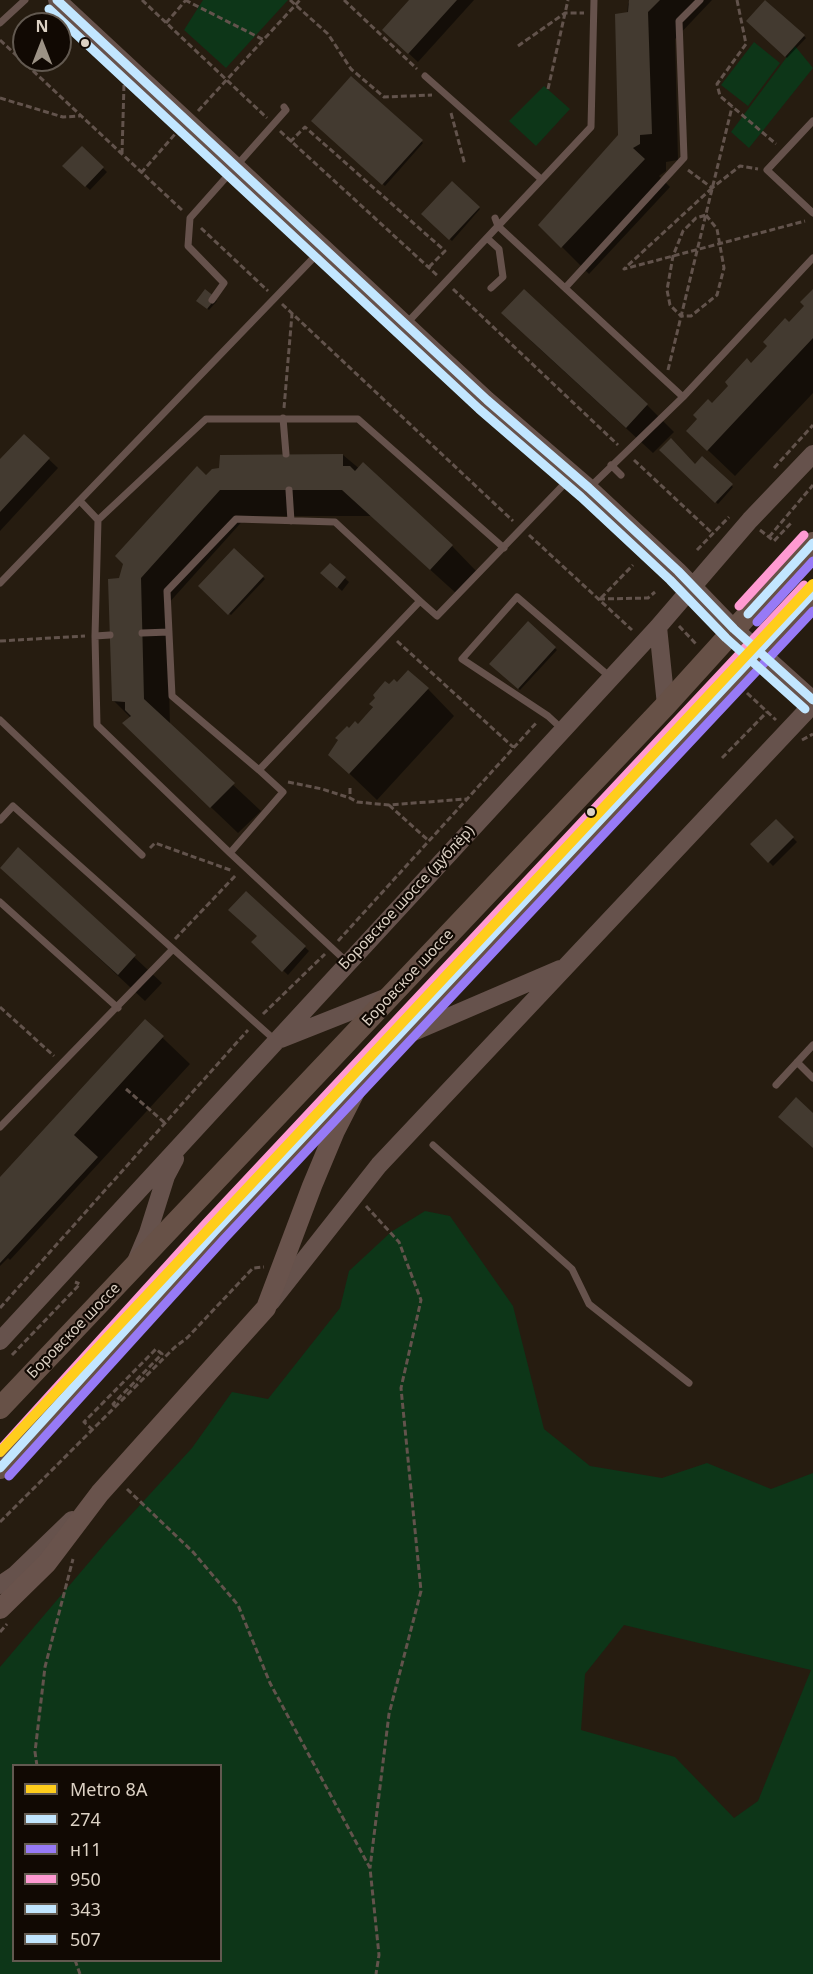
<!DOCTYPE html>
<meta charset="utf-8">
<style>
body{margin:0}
#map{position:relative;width:813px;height:1974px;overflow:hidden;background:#261c10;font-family:"Noto Sans",sans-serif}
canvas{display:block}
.legend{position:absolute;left:12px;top:1764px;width:210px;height:198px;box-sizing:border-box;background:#110903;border:2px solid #625950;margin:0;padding:8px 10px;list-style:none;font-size:18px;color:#dcd1c4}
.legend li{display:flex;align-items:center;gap:12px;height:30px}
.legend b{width:30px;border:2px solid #625950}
.north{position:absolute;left:12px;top:12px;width:60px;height:60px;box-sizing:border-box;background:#110903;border:2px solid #625950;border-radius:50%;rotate:0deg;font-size:16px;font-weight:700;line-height:24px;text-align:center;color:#dcd1c4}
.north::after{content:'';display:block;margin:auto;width:21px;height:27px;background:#9c9285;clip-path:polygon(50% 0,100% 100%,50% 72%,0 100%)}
</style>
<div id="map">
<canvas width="813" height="1974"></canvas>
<ul class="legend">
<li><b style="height:8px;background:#ffcd1c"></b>Metro 8А</li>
<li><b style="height:8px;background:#c2e6ff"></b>274</li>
<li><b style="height:8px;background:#977af6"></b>н11</li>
<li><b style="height:8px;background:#ff9ad2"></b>950</li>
<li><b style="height:8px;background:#c2e6ff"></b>343</li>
<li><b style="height:8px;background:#c2e6ff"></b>507</li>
</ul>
<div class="north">N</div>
</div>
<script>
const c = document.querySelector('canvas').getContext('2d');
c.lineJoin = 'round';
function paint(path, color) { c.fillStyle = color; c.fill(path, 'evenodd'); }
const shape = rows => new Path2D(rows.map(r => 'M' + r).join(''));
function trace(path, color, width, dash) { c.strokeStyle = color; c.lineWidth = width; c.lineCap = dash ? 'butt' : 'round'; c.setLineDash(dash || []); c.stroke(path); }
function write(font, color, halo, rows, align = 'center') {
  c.font = font + ' "Noto Sans",sans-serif'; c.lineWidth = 4.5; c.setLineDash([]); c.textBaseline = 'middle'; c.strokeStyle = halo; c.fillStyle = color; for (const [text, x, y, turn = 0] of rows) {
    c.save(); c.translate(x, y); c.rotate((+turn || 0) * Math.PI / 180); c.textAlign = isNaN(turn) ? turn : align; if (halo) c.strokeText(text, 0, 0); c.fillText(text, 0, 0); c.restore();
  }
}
const green = shape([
 [203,0,288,0,226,68,184,30],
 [754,42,780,63,748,106,721,85],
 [795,46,813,68,749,148,731,132],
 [544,86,570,109,536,146,509,121],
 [425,1211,450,1216,513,1306,544,1429,590,1466,662,1478,707,1463,771,1489,813,1473,813,1974,0,1974,0,1667,108,1540,192,1448,232,1392,268,1399,340,1308,349,1271,391,1232],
 [624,1625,811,1670,758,1801,734,1818,675,1757,581,1730,585,1674],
 [14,1766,220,1766,220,1960,14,1960]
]);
const shadow = shape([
 [411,0,474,0,418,62,393,39],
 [631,0,712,0,675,39,678,160,666,162,666,171,659,176,670,187,589,274,540,225,619,136,628,4],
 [766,1,806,38,787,58,748,21],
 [351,78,423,143,385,186,313,121],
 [82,148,107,172,90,190,64,166],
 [452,183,480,209,452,241,423,214],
 [205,291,217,301,209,310,198,300],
 [813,291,813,393,735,476,688,431,806,306],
 [530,340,647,405,674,432,653,453],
 [24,436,58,468,0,531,0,462],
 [661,450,695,466,702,458,733,487,718,504],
 [343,455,452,546,478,573,458,595,371,516,247,516,167,605,170,726,261,811,238,833,151,750,131,718,113,700,120,580,206,477],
 [234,550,265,579,231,615,200,586],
 [330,565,349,582,342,591,322,573],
 [528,624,557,650,520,690,491,664],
 [397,684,428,689,454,716,377,800,330,755,347,728,349,730,358,726,389,686],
 [776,821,797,842,773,866,752,844],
 [18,849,162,983,145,1001,2,868],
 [246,893,309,951,288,975,253,942,259,936],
 [145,1021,190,1064,10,1260,8,1258,0,1266,0,1179]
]);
const building = shape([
 [409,0,457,0,408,54,382,30],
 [629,0,660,0,648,12,652,134,640,135,640,144,633,148,645,159,561,248,538,225,618,135,615,14,628,12],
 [765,0,805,35,785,57,746,21],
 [351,76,423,140,382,185,311,121],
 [82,146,104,167,85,187,62,166],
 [452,181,480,207,449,240,421,214],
 [205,289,216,298,207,309,196,301],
 [524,289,648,404,626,428,501,313],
 [813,289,813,338,707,451,686,431,697,419,693,415,708,399,712,403,728,386,725,382,747,358,751,363,767,346,763,342,785,318,789,322,804,306,800,302],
 [24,434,50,458,0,512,0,459],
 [671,438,695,464,702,456,733,484,715,503,659,450],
 [343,454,343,466,350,466,355,471,363,462,453,545,430,570,342,490,220,490,141,578,144,699,235,783,210,808,122,723,131,716,125,710,125,702,112,701,108,579,119,578,123,564,115,556,197,466,206,475,212,469,219,468,220,455],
 [234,548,264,576,228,615,198,586],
 [330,563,346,577,337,588,320,573],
 [528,621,556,647,518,689,489,664],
 [408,670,429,688,349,774,328,755,338,740,335,738,347,726,349,728,355,721,358,724,373,707,369,704,375,698,373,695,385,681,389,684,394,679,397,682],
 [776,819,794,837,768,863,750,844],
 [18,847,136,955,118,975,0,868],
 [246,891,306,946,282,972,251,942,257,936,228,910],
 [145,1019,164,1036,74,1135,98,1157,0,1263,0,1177],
 [796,1097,813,1113,813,1148,778,1117]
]);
const path = shape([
 [142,0,267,118],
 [185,0,264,40],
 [290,0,328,34,351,69,384,97,432,95],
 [344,0,417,69],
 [737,0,746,44,717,84,720,96,776,144],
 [166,23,186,0],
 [0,40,183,211],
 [518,46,565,13,584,13],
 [548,89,568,0],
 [0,98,63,117,80,116],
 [198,111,300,0],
 [451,113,465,165],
 [280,131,439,277],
 [290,142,305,127,445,251,428,268],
 [122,154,124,84],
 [688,170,712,188,740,166,758,169],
 [141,173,176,133],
 [712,188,624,269,805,221],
 [706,215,717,229,724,268,717,295,691,316,681,316,670,305,667,290,673,256,683,231,696,218,706,215],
 [201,228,268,291],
 [453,289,618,445],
 [282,304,513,521],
 [668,370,732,107],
 [284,408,292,314],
 [634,460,712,533],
 [774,468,813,425],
 [760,530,774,541,791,523],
 [529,535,632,630],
 [769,537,813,485],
 [697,550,729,517],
 [601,598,633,565],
 [599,599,648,598,655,592],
 [679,626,697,645],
 [0,641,85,636],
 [397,641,513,747],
 [747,693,776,720],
 [802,740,813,734],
 [722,758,767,712],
 [288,782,322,789,350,798,357,802,389,805,466,799],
 [350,788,350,798],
 [389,805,429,841],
 [150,848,155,843,233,871],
 [175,939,237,874],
 [338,941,537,722],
 [0,1007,54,1056],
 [263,1014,325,954],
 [126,1089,165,1123],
 [366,1206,399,1242,421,1300,401,1388,421,1591,389,1714,370,1868],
 [0,1308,248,1030],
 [12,1355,80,1284,75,1282],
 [93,1430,84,1422,156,1349,162,1354,113,1404,115,1407],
 [127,1489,193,1552,238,1605,270,1683,370,1868,379,1955,376,1974],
 [0,1522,175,1347,187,1338,253,1268,264,1267],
 [0,1632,7,1624],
 [37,1766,35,1752,45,1667,73,1559],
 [75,1960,80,1974]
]);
const service = shape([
 [0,23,25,0],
 [425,76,541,179],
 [813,121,767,170,813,213],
 [495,218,498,226,591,127,594,0],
 [487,238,499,249,503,277,491,288],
 [212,300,224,283,188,246,190,218,286,110,284,107],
 [407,323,498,226,565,288],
 [683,397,565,288,684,158,679,21,700,0],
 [283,418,286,454],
 [611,465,621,475],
 [589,488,683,397,813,258],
 [289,490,291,521],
 [80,501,98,520,95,636,97,725,230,853],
 [98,520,206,419,358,419,504,548],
 [0,583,323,248],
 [142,633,169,632],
 [95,636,110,635],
 [0,720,142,855],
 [562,729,548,716,462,659,517,597,610,677],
 [259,770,172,696,167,591,236,519,335,522,420,601],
 [0,820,13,806,276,1041],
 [0,902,118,1008],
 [348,963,230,853,283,792,259,770,420,601,437,616,573,475],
 [797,1062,813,1078],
 [776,1085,813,1045],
 [0,1127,173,949],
 [433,1145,572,1269,589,1304,689,1383]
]);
const tertiary = shape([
 [57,0,487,400,589,488,678,571,734,629,813,700],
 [658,627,666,705],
 [281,1039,387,997],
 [397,1039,560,969],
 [137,1259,148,1233,166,1176,175,1159],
 [271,1302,379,1165,813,704],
 [0,1341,658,627,750,520,813,454],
 [0,1585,15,1575,72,1520]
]);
const secondary = shape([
 [0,1609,47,1563,100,1493,266,1308,312,1186,335,1131,360,1082]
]);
const primary = shape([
 [0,1408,666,705,813,543],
 [0,1468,215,1231,813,593]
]);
const bus1 = shape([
 [748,614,813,543],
 [0,1468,215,1231,813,593]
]);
const bus2 = shape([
 [757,622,813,561],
 [9,1476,224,1239,813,611]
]);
const bus3 = shape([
 [739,606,804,535],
 [0,1450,206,1223,804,585]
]);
const bus4 = shape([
 [57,0,487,400,589,488,678,571,734,629,813,700]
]);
const bus5 = shape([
 [49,9,479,409,581,497,670,580,726,638,805,709]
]);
const metro1 = shape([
 [0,1452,813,584]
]);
const markers = [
 [85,43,5,"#dcd1c4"],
 [591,812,5,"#dcd1c4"]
];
const streetNames = [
 ["Боровское шоссе (дублёр)",407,898,-47],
 ["Боровское шоссе",408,978,-47],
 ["Боровское шоссе",74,1331,-46]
];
paint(green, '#0d3618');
paint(shadow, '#0007');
paint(building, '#433a30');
trace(path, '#62534c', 3, [6, 3]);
trace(service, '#66524c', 7);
trace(tertiary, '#66524c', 18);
trace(secondary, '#69534c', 20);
trace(primary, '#675147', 22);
trace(bus1, '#c2e6ff', 9);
trace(bus2, '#977af6', 9);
trace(bus3, '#ff9ad2', 9);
trace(bus4, '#c2e6ff', 9);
trace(bus5, '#c2e6ff', 9);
trace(metro1, '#ffcd1c', 10);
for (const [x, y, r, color] of markers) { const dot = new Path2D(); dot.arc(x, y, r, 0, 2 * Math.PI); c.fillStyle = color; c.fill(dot); trace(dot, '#110903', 2); }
write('15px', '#dcd1c4', '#110903', streetNames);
</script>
